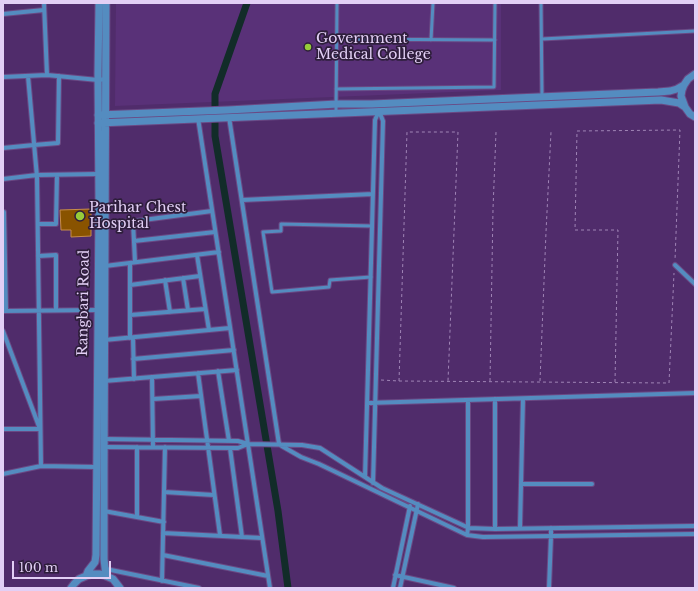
<!DOCTYPE html>
<style>
body{margin:0}
#map{position:relative;width:698px;height:591px;overflow:hidden;background:#502c6b;font-family:"Libre Baskerville",serif}
canvas{display:block}
.frame{position:absolute;inset:0;border:4px solid #e2cff5;pointer-events:none}
.scale{position:absolute;left:12px;top:561px;width:99px;height:18px;box-sizing:border-box;border:2px solid #e2cff5;border-top:0;padding-left:5px;font-size:12px;line-height:14px;white-space:nowrap;color:#e2cff5;-webkit-text-stroke:3px #2e1e3b;paint-order:stroke}
</style>
<div id="map">
<canvas width="698" height="591"></canvas>
<div class="frame"></div>
<div class="scale">100 m</div>
</div>
<script>
const c = document.querySelector('canvas').getContext('2d');
c.lineJoin = 'round';
function paint(path, color) { c.fillStyle = color; c.fill(path, 'evenodd'); }
const shape = rows => new Path2D(rows.map(r => 'M' + r).join(''));
function trace(path, color, width, dash) { c.strokeStyle = color; c.lineWidth = width; c.lineCap = dash ? 'butt' : 'round'; c.setLineDash(dash || []); c.stroke(path); }
function write(font, color, halo, rows, align = 'center') {
  c.font = font + ' "Libre Baskerville",serif'; c.lineWidth = 3.5; c.setLineDash([]); c.textBaseline = 'middle'; c.strokeStyle = halo; c.fillStyle = color; for (const [text, x, y, turn = 0] of rows) {
    c.save(); c.translate(x, y); c.rotate((+turn || 0) * Math.PI / 180); c.textAlign = isNaN(turn) ? turn : align; if (halo) c.strokeText(text, 0, 0); c.fillText(text, 0, 0); c.restore();
  }
}
const built = shape([
 [116,3,501,3,501,90,115,106]
]);
const canal = shape([
 [247,3,215,94,215,136,278,511,288,588]
]);
const building = shape([
 [91,209,91,236,71,237,71,230,61,230,60,210,91,209]
]);
const path = shape([
 [381,380,399,381,669,383,674,273],
 [399,381,407,132,458,132,448,381],
 [490,381,493,209,496,132],
 [540,381,546,232,551,132],
 [615,382,618,230,575,230,577,131,680,130,675,260]
]);
const service = shape([
 [541,3,542,97],
 [337,39,495,40],
 [542,39,695,31],
 [431,40,433,3],
 [336,89,494,87,495,3],
 [336,113,337,3],
 [371,277,330,280,329,287,272,292,263,232,281,231,281,224,372,226]
]);
const minor = shape([
 [44,3,47,75],
 [3,14,44,10],
 [28,76,37,177,41,466],
 [3,77,47,75,98,80,106,79],
 [229,117,279,444],
 [198,118,270,588],
 [3,148,34,145,58,143,59,76],
 [3,179,37,175,98,174],
 [242,200,373,194],
 [3,212,4,212,6,311],
 [133,222,135,262],
 [38,224,56,224,57,175],
 [105,225,212,211],
 [134,241,215,232],
 [197,255,209,330],
 [38,256,56,255,56,310],
 [675,265,695,284],
 [105,266,219,252],
 [183,278,188,310],
 [165,280,170,312],
 [130,285,200,276],
 [3,311,98,310],
 [130,315,205,309],
 [3,331,40,429,3,429],
 [130,338,130,263],
 [133,338,134,379],
 [104,340,230,328],
 [133,359,234,350],
 [218,371,229,441],
 [198,373,220,535],
 [152,377,153,447],
 [104,381,237,370],
 [153,399,201,396],
 [367,403,695,393],
 [104,439,238,441,248,444,302,445,320,448,382,488,469,528,495,529,695,526],
 [280,445,301,457,319,464,467,535,483,537,695,534],
 [104,447,238,448,248,444],
 [230,448,242,537],
 [3,474,41,466,96,467],
 [365,477,375,120,379,111],
 [373,483,383,121,379,111],
 [521,484,592,484],
 [164,492,214,495],
 [104,511,164,522],
 [137,517,137,447],
 [520,528,523,399],
 [495,529,495,399],
 [163,533,262,538],
 [467,535,468,528,468,400],
 [163,555,268,576],
 [106,569,199,588],
 [395,575,454,588],
 [162,581,165,447],
 [393,588,410,506],
 [400,588,418,504],
 [549,588,551,536,551,528]
]);
const tertiary = shape([
 [695,74,688,79,684,85,682,90,681,96,685,107,690,114,695,117],
 [98,115,228,110,337,104,372,104,658,92,670,91,677,89,684,85],
 [98,123,661,100,679,103,685,107],
 [86,576,88,571,95,562,96,555,99,205,98,73,99,3],
 [106,576,104,559,104,471,106,3],
 [71,588,74,584,79,579,86,576,93,574,100,574,106,576,113,579,120,588]
]);
const markers = [
 [308,47,4,"#96cc3a"],
 [80,216,5,"#96cc3a"]
];
const poiNames = [
 ["Government",316,39],
 ["Medical College",316,55],
 ["Parihar Chest",89,208],
 ["Hospital",89,224]
];
const streetNames = [
 ["Rangbari Road",84,303,-89]
];
paint(built, '#593178');
trace(canal, '#122c29', 7);
paint(building, '#895300');
trace(building, '#c68c4a', 1);
trace(service, '#6a4984', 5);
trace(minor, '#6a4984', 6);
trace(tertiary, '#6a4984', 9);
trace(path, '#a085b6', 1, [3, 3]);
trace(service, '#548cc0', 3);
trace(minor, '#548cc0', 4);
trace(tertiary, '#548cc0', 7);
for (const [x, y, r, color] of markers) { const dot = new Path2D(); dot.arc(x, y, r, 0, 2 * Math.PI); c.fillStyle = color; c.fill(dot); trace(dot, '#2e1e3b', 1.5); }
write('14px', '#e2cff5', '#2e1e3b', poiNames, 'left');
write('14px', '#e2cff5', '#2e1e3b', streetNames);
</script>
